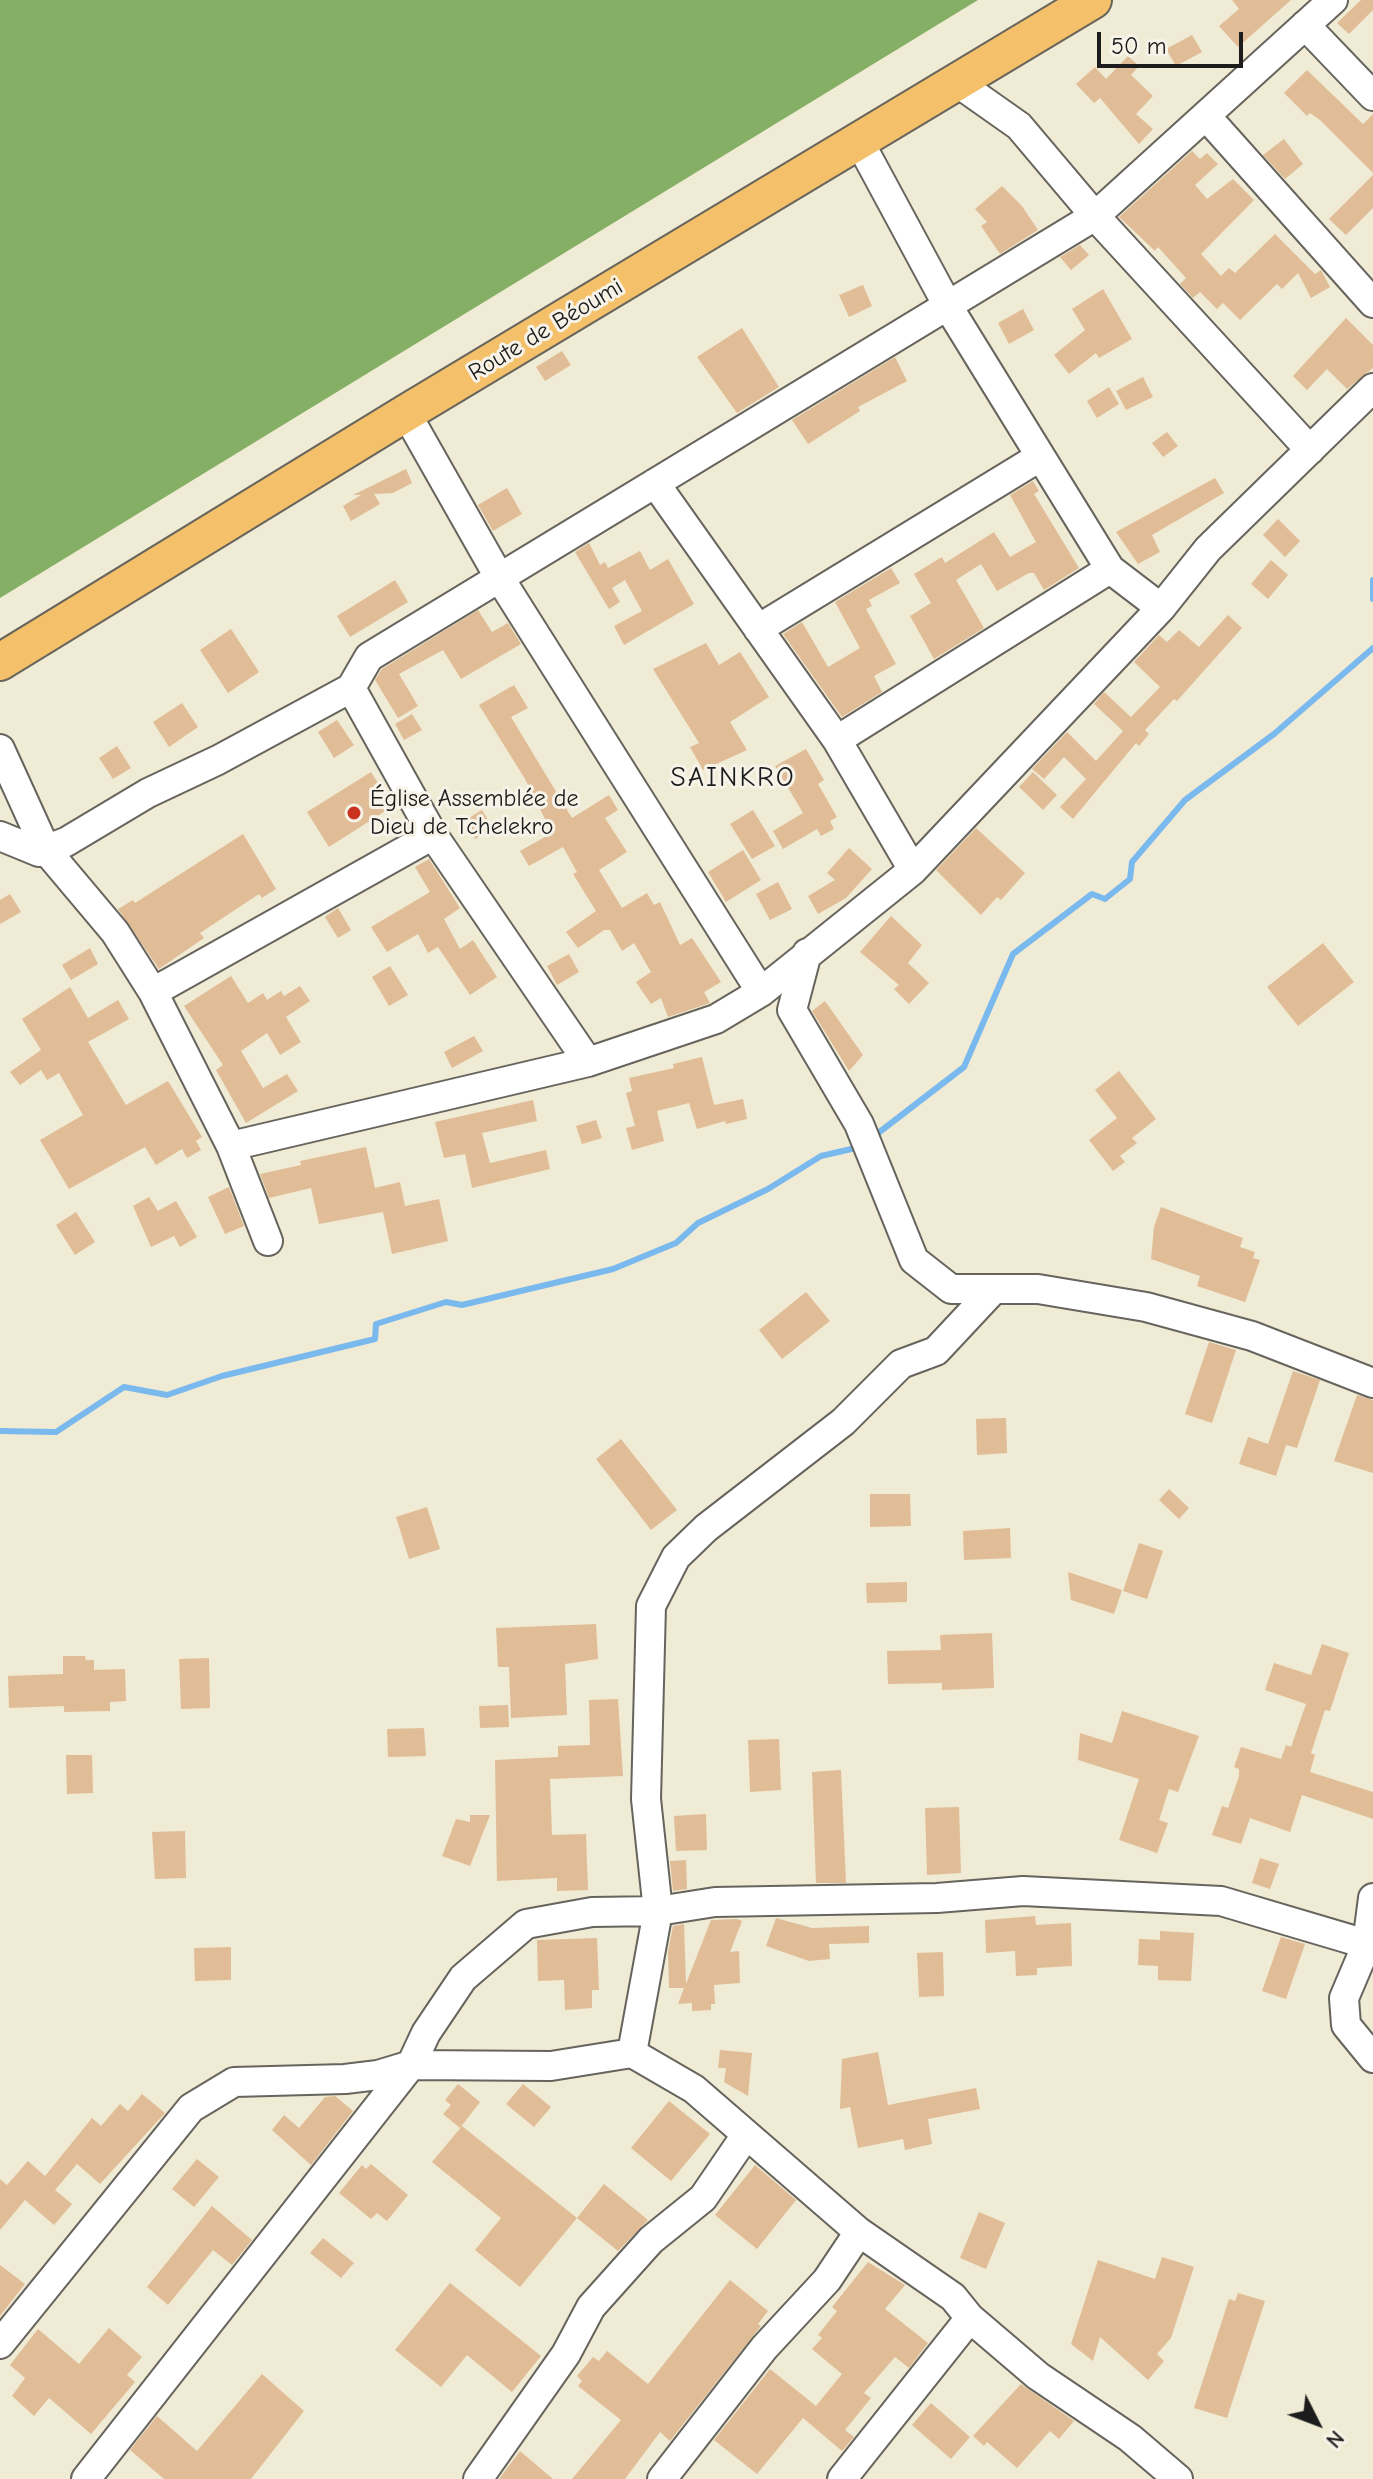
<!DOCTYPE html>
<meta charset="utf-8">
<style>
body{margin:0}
#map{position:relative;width:1373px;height:2479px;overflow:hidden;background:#f0ebd5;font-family:"Comic Neue",sans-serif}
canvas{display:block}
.north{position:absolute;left:1277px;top:2383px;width:80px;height:80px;-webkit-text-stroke:6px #f7f3e8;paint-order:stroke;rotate:132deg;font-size:22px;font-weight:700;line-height:32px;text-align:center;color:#1c1c1c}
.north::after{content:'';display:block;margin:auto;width:28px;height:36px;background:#1c1c1c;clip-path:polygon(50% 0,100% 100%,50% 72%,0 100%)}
.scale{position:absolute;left:1097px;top:32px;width:146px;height:36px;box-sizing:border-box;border:4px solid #1c1c1c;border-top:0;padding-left:10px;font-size:24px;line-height:28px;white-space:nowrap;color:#1c1c1c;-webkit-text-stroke:6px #f7f3e8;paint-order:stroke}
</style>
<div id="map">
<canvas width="1373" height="2479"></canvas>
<div class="north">N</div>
<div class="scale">50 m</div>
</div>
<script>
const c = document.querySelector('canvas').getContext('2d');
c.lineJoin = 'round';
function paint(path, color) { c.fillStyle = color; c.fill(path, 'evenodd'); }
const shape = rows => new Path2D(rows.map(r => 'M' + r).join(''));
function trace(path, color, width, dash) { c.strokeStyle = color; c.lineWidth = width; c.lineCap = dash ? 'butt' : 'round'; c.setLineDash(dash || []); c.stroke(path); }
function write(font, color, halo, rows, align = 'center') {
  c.font = font + ' "Comic Neue",sans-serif'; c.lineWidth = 6; c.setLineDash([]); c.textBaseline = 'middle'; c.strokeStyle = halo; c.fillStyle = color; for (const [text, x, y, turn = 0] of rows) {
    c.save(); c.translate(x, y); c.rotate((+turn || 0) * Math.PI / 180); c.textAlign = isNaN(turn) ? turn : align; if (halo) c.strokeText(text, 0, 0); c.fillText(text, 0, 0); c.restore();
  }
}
const forest = shape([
 [0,0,978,0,0,598]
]);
const stream = shape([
 [1373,580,1373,599],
 [873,1137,964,1067,1013,954,1092,894,1105,899,1130,879,1132,862,1185,800,1274,734,1373,648],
 [0,1431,56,1432,124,1387,167,1395,222,1376,375,1339,376,1324,446,1302,462,1305,613,1269,676,1243,698,1223,768,1189,821,1156,860,1147]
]);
const building = shape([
 [1232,0,1291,0,1238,47,1219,26,1239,9],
 [1361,0,1373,0,1373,10,1349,34,1337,23],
 [1192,35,1202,52,1176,66,1166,49],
 [1128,56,1139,66,1131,75,1153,96,1136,114,1153,129,1139,144,1100,98,1094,103,1076,84,1095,67,1106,79],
 [1307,70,1363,124,1373,114,1373,173,1320,120,1310,113,1307,116,1284,93],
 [1284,139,1303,164,1285,179,1263,155],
 [1192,151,1200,159,1207,153,1218,164,1195,185,1207,199,1233,179,1254,200,1201,254,1221,276,1229,268,1235,273,1275,234,1315,274,1321,270,1330,287,1311,298,1298,273,1282,289,1277,284,1240,320,1223,303,1217,309,1200,292,1193,298,1180,284,1186,278,1158,247,1155,251,1119,217],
 [1373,175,1373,208,1346,235,1329,219],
 [1002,186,1022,206,1038,230,1000,254,981,226,987,222,975,209],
 [1080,245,1089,255,1071,270,1060,257],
 [863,285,872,306,849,317,839,295],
 [1103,289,1132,339,1099,358,1096,353,1069,374,1054,355,1085,330,1072,309],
 [1023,309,1034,330,1009,344,998,323],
 [1346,318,1373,345,1373,368,1347,389,1327,369,1307,390,1293,376],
 [742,328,779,387,737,413,697,357],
 [562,351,571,365,545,381,536,367],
 [895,357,907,381,858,407,860,411,808,444,792,420],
 [1143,377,1153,397,1126,410,1116,391],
 [1109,387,1119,404,1097,418,1087,401],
 [1167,432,1178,446,1163,457,1152,443],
 [406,469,412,483,393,493,374,494,380,504,351,521,343,506,361,495,353,495],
 [1215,478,1224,493,1152,535,1160,552,1138,564,1116,532],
 [1033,481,1039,491,1034,494,1079,568,1044,590,1034,573,1029,573,997,591,981,564,956,580,984,628,934,659,910,616,931,603,914,574,942,557,945,563,994,532,1010,557,1036,542,1010,495],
 [507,488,522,514,493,531,478,505],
 [1278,519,1300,541,1285,557,1263,535],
 [589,543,600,565,605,562,608,568,640,551,650,570,668,559,694,604,624,645,614,626,642,611,625,580,612,588,620,602,609,609,575,552],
 [1271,560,1288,575,1268,599,1251,584],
 [891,568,900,583,869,600,872,606,866,609,896,664,874,676,882,692,842,717,783,634,802,622,828,667,860,648,835,602],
 [395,580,408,602,350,637,337,616],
 [478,610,492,632,508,623,521,644,461,679,443,650,399,674,418,706,398,718,375,680,382,669],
 [1228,615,1242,628,1177,701,1174,699,1145,730,1149,734,1139,746,1136,743,1073,819,1060,807,1086,779,1064,757,1044,779,1032,769,1067,732,1096,761,1123,731,1094,704,1104,692,1131,717,1160,687,1134,662,1159,635,1167,642,1179,630,1199,647],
 [231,629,259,672,228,693,200,650],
 [706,643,719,665,740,652,769,697,730,722,747,750,703,770,690,747,699,743,653,669],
 [514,685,528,708,511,717,572,818,609,795,618,810,605,818,627,852,599,870,622,908,647,893,654,905,660,902,680,945,692,938,721,982,704,992,710,1003,668,1017,661,998,651,1004,636,982,651,972,634,943,622,951,610,930,604,930,578,948,566,932,596,911,573,874,577,872,563,847,529,866,520,851,552,833,525,779,479,705],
 [182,703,198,727,169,747,153,722],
 [412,714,422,730,404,740,395,724],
 [337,720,354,745,334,758,318,732],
 [117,746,131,768,113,779,99,758],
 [806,749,824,780,818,784,837,817,830,821,834,829,821,836,817,829,783,849,773,831,803,813,775,766],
 [371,772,393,806,329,847,307,812],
 [1033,772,1057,795,1043,810,1019,787],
 [482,810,493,828,475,839,464,821],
 [753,810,775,846,752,859,730,824],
 [976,828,1025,873,1001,900,997,897,981,915,936,870],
 [243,834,276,889,262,898,259,894,200,933,204,938,159,969,118,909,133,900,135,903],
 [849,848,872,869,846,898,818,914,808,896,835,880,827,873],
 [743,850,761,880,726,902,708,872],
 [429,859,460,908,444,919,460,949,473,940,497,977,470,995,438,947,428,953,418,934,387,952,371,927,430,892,415,867],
 [778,882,792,909,770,920,756,894],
 [10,894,21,912,0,924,0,900],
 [338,908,351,930,338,938,325,917],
 [891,916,922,945,908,963,929,983,909,1004,894,989,899,985,860,952],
 [1323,943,1354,982,1298,1026,1267,987],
 [90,948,98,964,71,980,62,965],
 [569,954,579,972,557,985,547,966],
 [390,966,408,995,389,1006,372,977],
 [231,976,248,1003,263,993,267,1000,281,991,284,996,300,986,310,1001,286,1017,301,1042,280,1055,267,1033,241,1051,263,1088,287,1074,298,1091,246,1123,216,1070,223,1065,184,1006],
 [70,987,88,1018,118,1000,129,1019,88,1042,126,1105,168,1081,202,1137,196,1141,201,1150,187,1158,182,1149,156,1165,145,1147,69,1189,40,1140,83,1115,59,1073,47,1080,41,1070,20,1085,10,1072,41,1050,22,1019],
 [825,1001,863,1055,849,1071,812,1011],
 [474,1036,483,1051,452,1068,444,1052],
 [702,1057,714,1105,743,1099,747,1119,726,1124,725,1121,697,1129,689,1103,657,1111,664,1141,632,1150,626,1128,635,1126,626,1093,632,1091,629,1078,674,1068,673,1064],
 [1119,1071,1156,1119,1132,1138,1137,1143,1120,1156,1125,1162,1113,1171,1089,1140,1117,1118,1095,1090],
 [533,1100,537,1121,482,1133,490,1163,546,1150,550,1169,472,1188,465,1154,444,1158,435,1122],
 [596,1120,602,1138,582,1144,576,1126],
 [366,1147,375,1188,400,1182,405,1206,439,1199,448,1241,392,1254,383,1212,319,1224,311,1188,269,1198,260,1174,301,1165,300,1161],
 [229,1187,244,1226,225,1234,208,1197],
 [149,1197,158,1211,176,1201,197,1237,180,1247,174,1236,151,1247,133,1206],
 [1161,1207,1243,1238,1240,1247,1255,1252,1253,1258,1260,1260,1245,1302,1197,1286,1200,1276,1151,1259,1154,1227],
 [76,1212,95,1242,75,1255,56,1225],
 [806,1292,830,1321,782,1359,759,1330],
 [1209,1342,1236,1350,1212,1423,1185,1414],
 [1293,1371,1320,1380,1297,1448,1286,1445,1276,1476,1239,1464,1248,1437,1268,1444],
 [1357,1395,1373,1400,1373,1473,1334,1461],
 [1006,1418,1007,1453,977,1455,976,1419],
 [621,1439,677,1510,651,1530,596,1459],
 [1169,1489,1189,1508,1179,1519,1159,1500],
 [870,1494,910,1494,911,1526,870,1527],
 [427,1507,440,1549,409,1559,396,1517],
 [1010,1528,1011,1558,964,1560,963,1531],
 [1139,1543,1163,1551,1147,1599,1123,1591],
 [1068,1572,1122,1590,1114,1614,1071,1600],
 [907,1582,907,1602,867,1603,866,1583],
 [596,1624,598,1659,565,1664,567,1715,511,1718,509,1667,498,1667,496,1628],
 [992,1633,994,1688,942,1690,942,1683,888,1684,887,1651,941,1650,940,1635],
 [1322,1644,1349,1653,1330,1711,1325,1710,1311,1753,1315,1755,1310,1772,1373,1792,1373,1819,1302,1795,1290,1832,1250,1818,1241,1844,1212,1835,1222,1806,1228,1808,1239,1776,1239,1769,1234,1767,1241,1747,1281,1759,1286,1745,1291,1747,1306,1704,1265,1690,1274,1663,1311,1675],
 [63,1656,85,1656,86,1660,94,1660,94,1670,125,1669,126,1701,110,1702,110,1711,64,1712,64,1706,9,1708,8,1676,63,1674],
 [209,1658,210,1708,181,1709,179,1659],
 [618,1699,623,1776,550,1779,552,1835,586,1834,588,1890,557,1891,557,1878,497,1881,495,1760,558,1757,558,1746,590,1745,589,1700],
 [508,1705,509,1727,480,1728,479,1706],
 [1122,1711,1199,1736,1178,1792,1169,1789,1159,1820,1168,1823,1157,1853,1119,1840,1139,1779,1078,1760,1080,1733,1112,1743],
 [424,1728,426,1756,388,1757,387,1729],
 [779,1739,781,1790,750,1792,748,1740],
 [66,1755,92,1755,93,1793,67,1794],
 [841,1770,846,1883,816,1883,812,1772],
 [959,1807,961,1873,927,1875,925,1808],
 [706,1814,707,1850,676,1851,674,1816],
 [470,1815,490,1815,470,1866,442,1856,456,1819,470,1822],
 [185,1831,186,1878,155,1879,152,1832],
 [1260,1858,1279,1864,1270,1889,1252,1883],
 [686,1860,687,1889,673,1891,670,1861],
 [1035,1916,1036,1925,1071,1923,1072,1966,1037,1968,1037,1975,1016,1976,1015,1951,986,1953,985,1920],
 [776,1918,812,1928,869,1926,869,1943,829,1944,830,1959,809,1961,766,1946],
 [737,1919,742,1921,730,1952,739,1951,740,1983,714,1985,715,2004,711,2004,711,2010,692,2011,692,2003,678,2004,684,1988,669,1988,668,1952,673,1926,684,1924,686,1984,711,1920],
 [1160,1931,1194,1933,1191,1981,1158,1980,1158,1966,1138,1965,1139,1939,1160,1940],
 [1281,1937,1305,1944,1286,1999,1262,1991],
 [597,1938,599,1990,592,1990,592,2008,565,2010,564,1980,538,1981,537,1940],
 [231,1947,231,1980,195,1981,194,1948],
 [943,1952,944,1996,919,1997,917,1953],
 [720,2050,752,2053,748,2096,724,2082,726,2068,718,2068],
 [878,2052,888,2105,976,2088,980,2109,928,2119,932,2144,905,2150,903,2139,858,2148,850,2107,840,2109,842,2059],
 [458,2084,480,2102,460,2128,443,2114,451,2105,445,2100],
 [523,2084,551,2107,534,2127,506,2104],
 [142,2094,165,2113,100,2184,77,2164,55,2190,72,2204,54,2225,25,2200,0,2230,0,2179,7,2185,28,2161,45,2176,92,2118,101,2126,120,2104,128,2111],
 [335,2096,353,2111,311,2165,272,2130,284,2115,299,2128,325,2097],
 [669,2101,710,2134,671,2181,631,2148],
 [462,2126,577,2218,520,2287,475,2250,501,2218,432,2162],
 [197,2159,219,2177,194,2207,172,2189],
 [371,2164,408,2195,387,2221,377,2213,371,2219,339,2193,362,2165,366,2169],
 [755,2165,796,2200,757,2249,715,2215],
 [604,2184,648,2220,618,2251,577,2218],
 [212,2206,252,2240,232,2265,213,2250,168,2305,147,2287],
 [979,2212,1005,2223,986,2269,960,2258],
 [323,2238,354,2263,341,2278,310,2253],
 [1162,2257,1194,2267,1171,2338,1157,2354,1164,2361,1148,2380,1100,2337,1093,2361,1071,2344,1098,2260,1155,2279],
 [868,2262,905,2285,885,2309,928,2343,909,2368,895,2357,864,2393,871,2398,845,2430,854,2437,842,2451,803,2418,757,2474,714,2440,770,2369,816,2406,842,2374,812,2349,822,2338,818,2335,837,2311,832,2307],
 [0,2265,25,2284,0,2316],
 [730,2280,768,2311,758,2324,761,2326,673,2437,670,2441,660,2432,625,2479,572,2479,621,2420,578,2386,582,2381,577,2376,593,2357,599,2361,607,2351,648,2384],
 [450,2283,541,2356,512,2392,467,2355,441,2387,395,2350],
 [1238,2293,1265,2301,1227,2418,1194,2408,1229,2299,1235,2301],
 [109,2328,142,2357,127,2375,135,2382,91,2434,49,2398,34,2416,12,2396,25,2378,10,2365,38,2329,79,2364],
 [262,2374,304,2411,251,2479,164,2479,130,2450,157,2416,197,2451],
 [1021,2384,1074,2421,1059,2439,1050,2431,1017,2468,987,2442,984,2446,973,2436],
 [931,2403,970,2437,951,2459,912,2425],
 [520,2451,553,2479,499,2479]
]);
const minor = shape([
 [1305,25,1373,96],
 [958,83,1019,126,1095,216,1310,450],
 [1206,116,1373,303],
 [860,143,949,308,1110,569,1161,608],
 [406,413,499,577,761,992],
 [655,483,837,740,913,870],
 [758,629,1038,458],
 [351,688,433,835,588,1062],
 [837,740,1110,569],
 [0,749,46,850,115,932,153,992,231,1146,268,1241],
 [0,836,39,852,66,842,148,793,218,760,351,688,369,657,1095,216,1333,0],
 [807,953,792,1010,859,1124,914,1260,951,1289,994,1289],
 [153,992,433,835],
 [231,1146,588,1062,716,1019,761,992,913,870,1161,608,1208,549,1373,388],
 [1373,1898,1367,1944,1344,1998,1346,2025,1373,2058],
 [632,2053,658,1911,646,1799,651,1606,676,1557,706,1528,843,1422,901,1364,936,1351,994,1289,1038,1289,1146,1307,1252,1336,1373,1383],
 [0,2344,191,2108,234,2082,345,2079,378,2075,411,2065,551,2066,632,2053,694,2089,859,2232,953,2297,970,2318,1038,2376,1130,2438,1178,2479],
 [86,2479,411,2065,426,2033,463,1978,526,1924,592,1912,658,1911,715,1902,937,1898,1023,1891,1221,1901,1373,1946],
 [478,2479,566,2354,591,2307,651,2240,703,2198,746,2135],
 [662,2479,764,2348,827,2280,859,2232],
 [842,2479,970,2318]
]);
const major = shape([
 [0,662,406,413,1093,0]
]);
const markers = [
 [354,813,8,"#c8321e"]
];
const streetNames = [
 ["Route de Béoumi",546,330,-31]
];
const poiNames = [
 ["Église Assemblée de",370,799],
 ["Dieu de Tchelekro",370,827]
];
const quarterNames = [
 ["SAINKRO",733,778]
];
paint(forest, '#86af66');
trace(stream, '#7ab9ee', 6);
paint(building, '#e0bd96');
trace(minor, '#66645d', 32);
trace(major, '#66645d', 40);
trace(minor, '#fff', 28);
trace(major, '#f4c16a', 36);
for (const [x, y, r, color] of markers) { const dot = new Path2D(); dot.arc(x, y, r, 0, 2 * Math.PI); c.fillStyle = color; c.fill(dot); trace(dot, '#f7f3e8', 3); }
write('24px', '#1c1c1c', '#f7f3e8', streetNames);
write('24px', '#1c1c1c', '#f7f3e8', poiNames, 'left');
c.letterSpacing = '2px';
write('28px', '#1c1c1c', '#f7f3e8', quarterNames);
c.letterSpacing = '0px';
</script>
